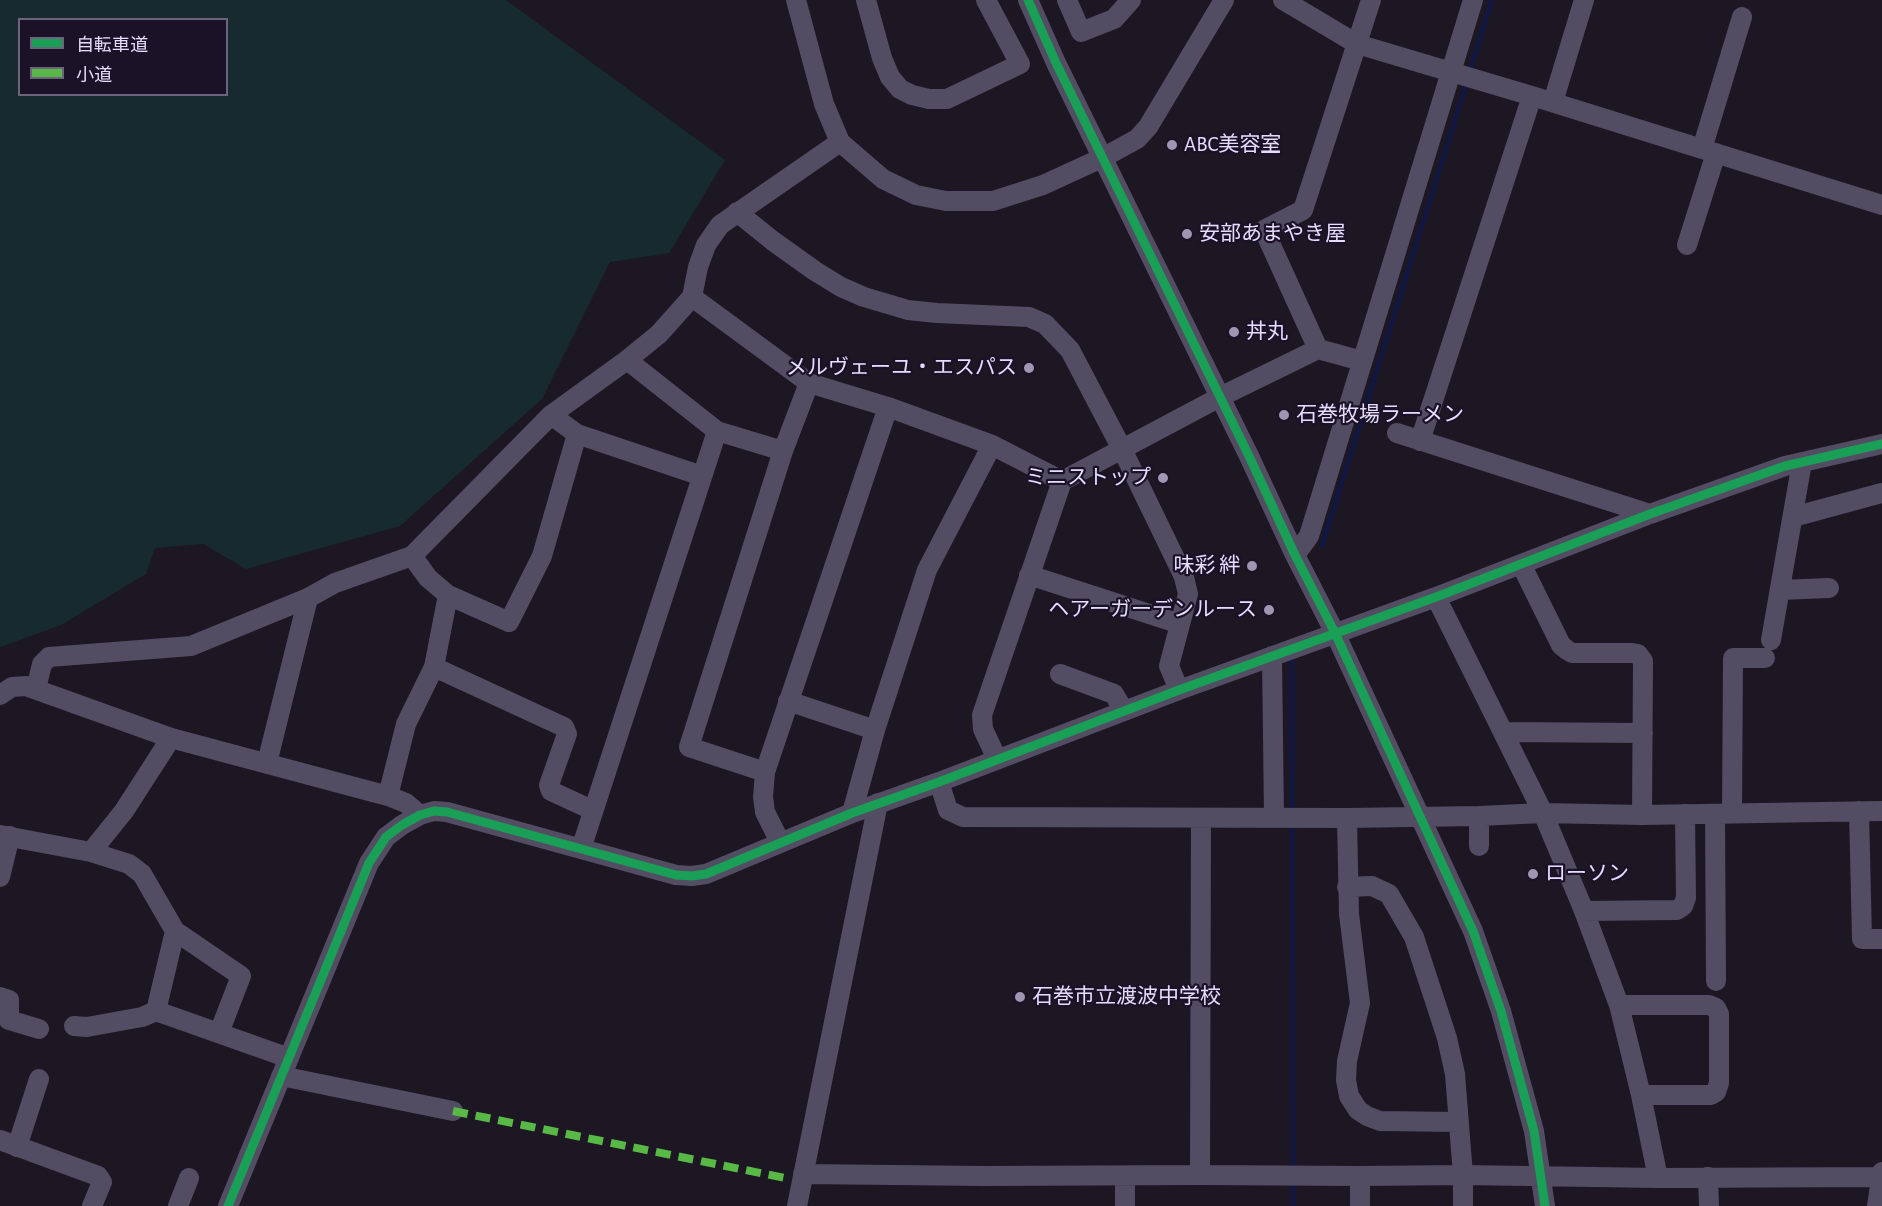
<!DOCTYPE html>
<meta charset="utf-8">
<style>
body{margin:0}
#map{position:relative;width:1882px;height:1206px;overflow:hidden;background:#1c1723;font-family:"Alegreya Sans","Noto Sans JP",sans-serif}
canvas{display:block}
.legend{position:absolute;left:18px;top:18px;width:210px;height:78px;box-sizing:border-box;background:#1b1228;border:2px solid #6c637d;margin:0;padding:8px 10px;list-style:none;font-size:18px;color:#e6dcfd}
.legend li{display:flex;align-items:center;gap:12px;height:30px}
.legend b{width:30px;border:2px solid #6c637d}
</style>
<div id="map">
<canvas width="1882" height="1206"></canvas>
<ul class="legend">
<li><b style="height:8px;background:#1a9f57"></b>自転車道</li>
<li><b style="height:8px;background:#58b947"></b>小道</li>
</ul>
</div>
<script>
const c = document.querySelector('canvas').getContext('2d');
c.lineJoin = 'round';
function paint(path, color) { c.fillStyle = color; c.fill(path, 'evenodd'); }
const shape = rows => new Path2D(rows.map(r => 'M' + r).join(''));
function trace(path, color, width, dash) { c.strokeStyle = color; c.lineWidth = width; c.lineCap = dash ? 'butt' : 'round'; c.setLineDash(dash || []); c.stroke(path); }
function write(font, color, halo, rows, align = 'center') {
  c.font = font + ' "Alegreya Sans","Noto Sans JP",sans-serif'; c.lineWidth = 4.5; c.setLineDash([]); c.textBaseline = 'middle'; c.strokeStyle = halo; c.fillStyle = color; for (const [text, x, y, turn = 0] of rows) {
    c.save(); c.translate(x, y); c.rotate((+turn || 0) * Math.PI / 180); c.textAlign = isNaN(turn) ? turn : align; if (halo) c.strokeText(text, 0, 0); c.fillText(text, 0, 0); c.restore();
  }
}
const green = shape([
 [0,0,506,0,725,160,669,253,610,262,542,399,400,526,246,569,203,544,155,548,146,574,61,625,0,647],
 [20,20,226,20,226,94,20,94]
]);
const stream = shape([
 [1470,71,1492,0],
 [1322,546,1467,82],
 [1292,661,1292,813],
 [1292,822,1293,1170],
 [1293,1182,1293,1206]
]);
const minor = shape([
 [796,0,824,104,840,142,883,179,916,195,946,201,993,201,1043,185,1104,157,1137,139,1148,127,1224,0],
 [866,0,882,58,890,77,900,89,912,95,929,99,947,99,1020,64,986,0],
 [1028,0,1057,65,1249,456,1295,555,1335,633,1473,931,1501,1011,1534,1131,1545,1206],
 [1067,0,1081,32,1114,19,1131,0],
 [1283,0,1357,44,1532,96,1882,205],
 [1553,102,1584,0],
 [1702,149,1742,17],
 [737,212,773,241,815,271,841,287,864,297,908,310,937,313,1029,317,1045,324,1070,350,1122,449,1184,577,1188,594,1169,666,1179,690],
 [1687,245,1716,153],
 [692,297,809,383,888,407,992,445,1062,481],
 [1318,349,1264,230,1303,210,1371,0],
 [627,360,717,431,783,451],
 [551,415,577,434,702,476],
 [1397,433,1650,514],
 [1420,441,1532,96],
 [1793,517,1882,493],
 [1295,555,1309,536,1473,0],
 [412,556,428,578,448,595,509,622,542,556,577,434],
 [1521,564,1561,645,1567,650,1572,653,1632,653,1638,654,1643,661,1642,815],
 [1029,575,1180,624],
 [1780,590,1829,588],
 [1436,597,1543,813,1584,911,1619,1005,1641,1095,1658,1178],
 [1771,640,1802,462],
 [1272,656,1274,818],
 [434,667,564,727,567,734,549,785,551,791,592,810],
 [1060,674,1114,694,1124,711],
 [36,689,42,664,49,657,191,646,308,598,335,583,412,556,551,415,627,360,659,334,692,297,698,267,706,245,720,225,840,142],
 [0,695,12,687,26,686,171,738,388,796,406,803,420,815],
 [788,701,875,730],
 [1504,732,1643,733],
 [997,759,983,729,982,715,1062,481,1220,397,1318,349,1362,361],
 [267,763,308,598],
 [765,772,689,747,783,451,809,383],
 [939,782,948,810,963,817,1347,818,1479,816,1543,813,1642,815,1882,811],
 [388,796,406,724,434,667,448,595],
 [1859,811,1862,939,1882,939],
 [852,813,875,730,927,570,992,445],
 [1732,813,1733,658,1765,658],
 [1715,814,1716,981],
 [1479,816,1479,846],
 [1347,818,1349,914,1360,1003,1347,1061,1346,1080,1349,1096,1358,1110,1367,1116,1380,1121,1459,1122],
 [0,835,91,852,129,864,142,874,175,931,241,976,219,1033],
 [780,842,765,812,763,797,765,772,888,407],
 [581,849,717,431],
 [91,852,124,811,171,738],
 [0,877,10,836],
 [1347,887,1372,886,1389,894,1414,937,1447,1038,1455,1074,1463,1175,1463,1206],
 [1584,911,1677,910,1683,906,1686,898,1685,814],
 [0,997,9,1000,9,1020,39,1029],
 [1619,1005,1709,1005,1716,1008,1719,1014,1719,1083,1716,1092,1711,1095,1641,1095],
 [156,1011,289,1058],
 [74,1026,87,1027,142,1017,156,1011,175,931],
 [281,1076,453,1111],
 [0,1140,98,1176,102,1182,92,1206],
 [17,1147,39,1079],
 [803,1174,984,1176,1200,1175,1360,1176,1463,1175,1658,1178,1882,1177],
 [1200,1175,1201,818],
 [1125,1176,1125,1206],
 [1360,1176,1360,1206],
 [1708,1177,1709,1206],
 [178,1206,189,1178],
 [228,1206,369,863,386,837,402,825,420,815,434,811,447,812,676,875,692,876,706,874,852,813,939,782,1179,690,1436,597,1650,514,1785,466,1882,444],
 [797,1206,878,803],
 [1877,1206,1882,1172]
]);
const quiet = shape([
 [453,1111,785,1178]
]);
const cycleway = shape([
 [1028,0,1057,65,1249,456,1295,555,1335,633,1473,931,1501,1011,1534,1131,1545,1206],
 [228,1206,369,863,386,837,402,825,420,815,434,811,447,812,676,875,692,876,706,874,852,813,939,782,1179,690,1436,597,1650,514,1785,466,1882,444]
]);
const markers = [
 [1172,145,6,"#9f97b1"],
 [1187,234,6,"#9f97b1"],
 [1234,332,6,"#9f97b1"],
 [1029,368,6,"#9f97b1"],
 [1284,415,6,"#9f97b1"],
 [1163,478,6,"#9f97b1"],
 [1252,566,6,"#9f97b1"],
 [1269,610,6,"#9f97b1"],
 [1533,874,6,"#9f97b1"],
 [1020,997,6,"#9f97b1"]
];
const poiNames = [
 ["ABC美容室",1184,145],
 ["安部あまやき屋",1199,234],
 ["丼丸",1246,332],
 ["メルヴェーユ・エスパス",1017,368,"right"],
 ["石巻牧場ラーメン",1296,415],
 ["ミニストップ",1151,478,"right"],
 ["味彩 絆",1240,566,"right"],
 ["ヘアーガーデンルース",1257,610,"right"],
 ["ローソン",1545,874],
 ["石巻市立渡波中学校",1032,997]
];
paint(green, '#172a30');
trace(stream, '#101742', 4.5);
trace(minor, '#524d63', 20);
trace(quiet, '#58b947', 8, [15, 8]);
trace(cycleway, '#1a9f57', 9);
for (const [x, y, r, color] of markers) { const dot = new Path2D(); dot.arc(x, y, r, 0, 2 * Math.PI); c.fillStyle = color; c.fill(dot); trace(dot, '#1b1228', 2); }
write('21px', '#e6dcfd', '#1b1228', poiNames, 'left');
</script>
